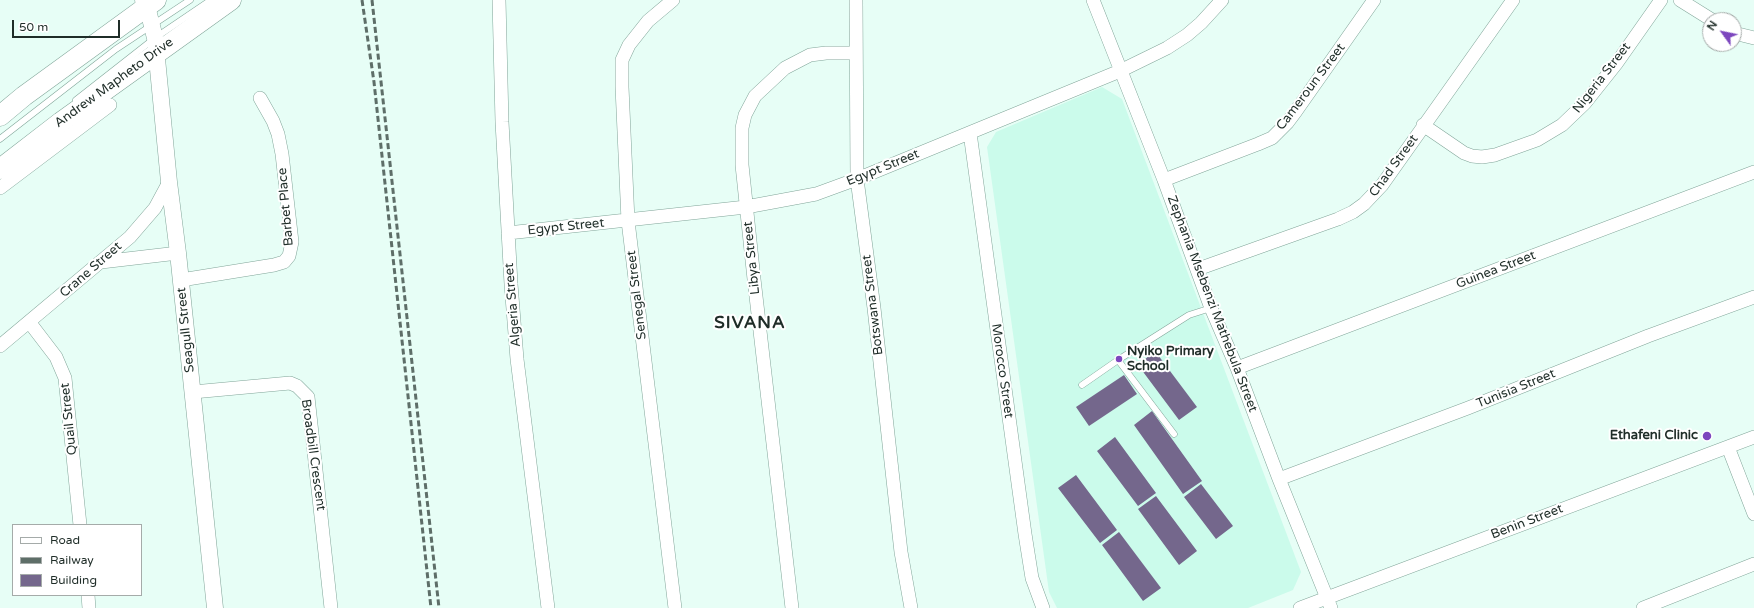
<!DOCTYPE html>
<style>
body{margin:0}
#map{position:relative;width:1754px;height:608px;overflow:hidden;background:#e7fef6;font-family:"Varela Round",sans-serif}
canvas{display:block}
.legend{position:absolute;left:12px;top:524px;width:130px;height:72px;box-sizing:border-box;background:#fff;border:1px solid #a5aba9;margin:0;padding:5px 7px;list-style:none;font-size:12px;color:#1f2d28}
.legend li{display:flex;align-items:center;gap:8px;height:20px}
.legend b{width:20px;border:1px solid #a5aba9}
.north{position:absolute;left:1702px;top:12px;width:40px;height:40px;box-sizing:border-box;background:#fff;border:1px solid #a5aba9;border-radius:50%;rotate:303deg;font-size:11px;font-weight:700;line-height:16px;text-align:center;color:#1f2d28}
.north::after{content:'';display:block;margin:auto;width:14px;height:18px;background:#7c46be;clip-path:polygon(50% 0,100% 100%,50% 72%,0 100%)}
.scale{position:absolute;left:12px;top:20px;width:108px;height:18px;box-sizing:border-box;border:2px solid #1f2d28;border-top:0;padding-left:5px;font-size:12px;line-height:14px;white-space:nowrap;color:#1f2d28;-webkit-text-stroke:3px #fff;paint-order:stroke}
</style>
<div id="map">
<canvas width="1754" height="608"></canvas>
<ul class="legend">
<li><b style="height:5px;background:#fff"></b>Road</li>
<li><b style="height:5px;background:#5e6e68"></b>Railway</li>
<li><b style="height:11px;background:#74678c"></b>Building</li>
</ul>
<div class="north">N</div>
<div class="scale">50 m</div>
</div>
<script>
const c = document.querySelector('canvas').getContext('2d');
c.lineJoin = 'round';
function paint(path, color) { c.fillStyle = color; c.fill(path, 'evenodd'); }
const shape = rows => new Path2D(rows.map(r => 'M' + r).join(''));
function trace(path, color, width, dash) { c.strokeStyle = color; c.lineWidth = width; c.lineCap = dash ? 'butt' : 'round'; c.setLineDash(dash || []); c.stroke(path); }
function write(font, color, halo, rows, align = 'center') {
  c.font = font + ' "Varela Round",sans-serif'; c.lineWidth = 4; c.setLineDash([]); c.textBaseline = 'middle'; c.strokeStyle = halo; c.fillStyle = color; for (const [text, x, y, turn = 0] of rows) {
    c.save(); c.translate(x, y); c.rotate((+turn || 0) * Math.PI / 180); c.textAlign = isNaN(turn) ? turn : align; if (halo) c.strokeText(text, 0, 0); c.fillText(text, 0, 0); c.restore();
  }
}
const built = shape([
 [1102,87,1122,99,1301,572,1293,590,1248,608,1057,608,1049,592,987,147,996,132]
]);
const building = shape([
 [1155,351,1197,407,1179,420,1138,365],
 [1124,375,1137,394,1089,426,1076,407],
 [1152,411,1202,481,1183,494,1134,425],
 [1115,437,1156,493,1138,506,1097,451],
 [1076,475,1117,530,1100,543,1058,488],
 [1201,484,1233,526,1216,539,1184,497],
 [1156,496,1197,551,1179,565,1138,509],
 [1119,532,1161,588,1143,601,1102,545]
]);
const service = shape([
 [76,100,155,38,211,0],
 [0,139,116,49,190,0],
 [1118,360,1174,434],
 [1082,385,1118,360,1189,315,1211,308]
]);
const minor = shape([
 [499,0,502,122,511,284,517,359,548,608],
 [673,0,648,21,629,45,622,60,622,87,628,221,675,608],
 [856,0,857,179,874,308,901,552,911,608],
 [1093,0,1164,180,1211,308,1237,368,1279,479,1331,608],
 [1680,0,1712,20],
 [1734,33,1754,38],
 [1423,125,1464,153,1472,156,1482,157,1495,155,1537,140,1562,125,1585,103,1616,64,1661,0],
 [970,133,1025,534,1032,578,1043,608],
 [1164,180,1258,144,1272,138,1287,123,1296,111,1374,0],
 [0,188,110,105],
 [508,233,746,207,816,194,857,179,1120,71,1167,48,1187,35,1201,23,1222,0],
 [101,262,178,253],
 [1198,269,1338,219,1353,212,1364,204,1382,185,1513,0],
 [181,280,274,265,284,262,289,256,292,242,282,154,278,134,273,121,260,98],
 [30,323,56,357,65,378,80,525],
 [0,346,130,237,155,208,169,182],
 [1237,368,1754,172],
 [193,392,290,383,297,386,308,397,331,608],
 [1728,447,1754,514],
 [1279,479,1468,408,1648,336,1754,297],
 [88,595,89,608],
 [792,608,754,279,742,165,742,128,745,115,755,96,785,68,810,55,826,53,856,53],
 [1300,608,1754,437],
 [1643,608,1754,564]
]);
const tertiary = shape([
 [143,0,147,6,155,38,169,182,178,253,215,608]
]);
const primary = shape([
 [0,116,24,96,156,0],
 [0,169,61,122,231,0]
]);
const rail = shape([
 [362,0,374,82,431,608],
 [372,0,439,608]
]);
const markers = [
 [1119,359,4,"#7c46be"],
 [1707,436,5,"#7c46be"]
];
const streetNames = [
 ["Nigeria Street",1602,78,-52],
 ["Andrew Mapheto Drive",114,83,-36],
 ["Cameroun Street",1311,87,-53],
 ["Chad Street",1394,166,-54],
 ["Egypt Street",883,168,-22],
 ["Barbet Place",286,207,-95],
 ["Egypt Street",566,227,-6],
 ["Libya Street",752,258,-96],
 ["Crane Street",91,270,-41],
 ["Guinea Street",1496,270,-21],
 ["Senegal Street",637,295,-97],
 ["Zephania Msebenzi Mathebula Street",1212,304,69],
 ["Algeria Street",513,305,-95],
 ["Botswana Street",873,305,-97],
 ["Seagull Street",186,330,-96],
 ["Morocco Street",1002,371,82],
 ["Tunisia Street",1516,389,-22],
 ["Quail Street",69,419,-96],
 ["Broadbill Crescent",313,455,82],
 ["Benin Street",1527,522,-21]
];
const poiNames = [
 ["Nyiko Primary",1127,352],
 ["School",1127,367],
 ["Ethafeni Clinic",1698,436,"right"]
];
const districtNames = [
 ["SIVANA",750,324]
];
paint(built, '#cbfbeb');
paint(building, '#74678c');
trace(service, '#81a599', 7);
trace(minor, '#81a599', 14);
trace(tertiary, '#81a599', 17);
trace(primary, '#81a599', 21);
trace(service, '#fff', 6);
trace(minor, '#fff', 13);
trace(tertiary, '#fff', 16);
trace(primary, '#fff', 20);
trace(rail, '#5e6e68', 3, [6, 3]);
for (const [x, y, r, color] of markers) { const dot = new Path2D(); dot.arc(x, y, r, 0, 2 * Math.PI); c.fillStyle = color; c.fill(dot); trace(dot, '#fff', 1.5); }
write('13px', '#1f2d28', '#fff', streetNames);
write('bold 13px', '#1f2d28', '#fff', poiNames, 'left');
c.letterSpacing = '1px';
write('bold 17px', '#1f2d28', '#fff', districtNames);
c.letterSpacing = '0px';
</script>
